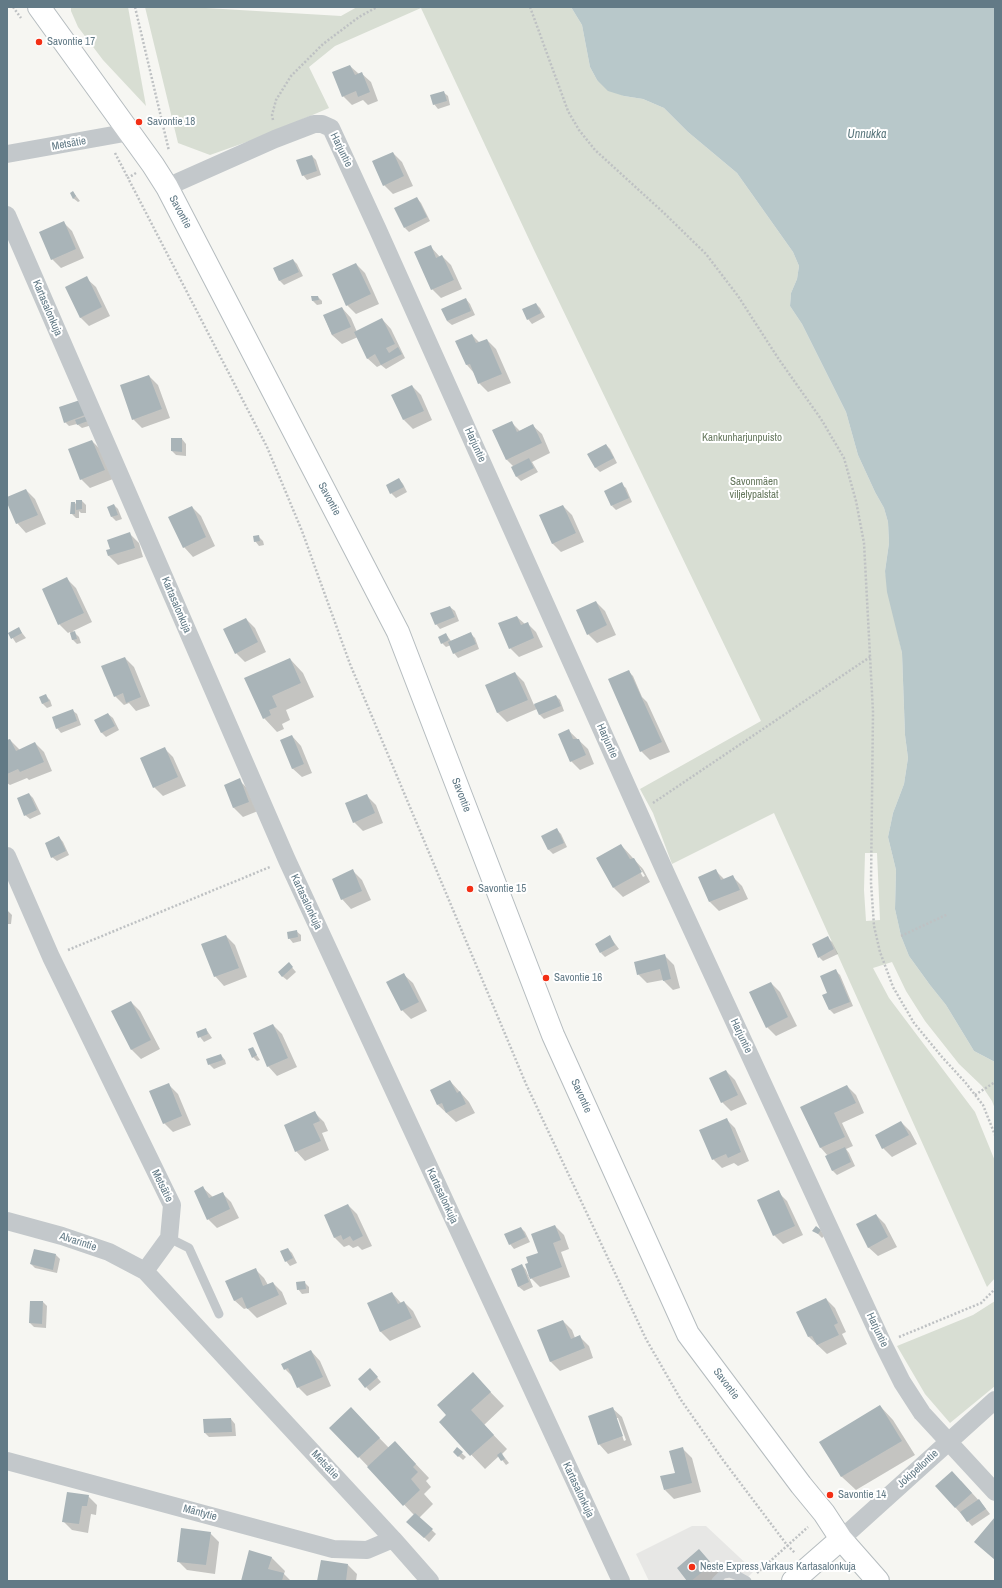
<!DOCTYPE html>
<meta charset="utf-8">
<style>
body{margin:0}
#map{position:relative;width:1002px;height:1588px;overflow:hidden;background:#f6f6f2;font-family:"Archivo Narrow",sans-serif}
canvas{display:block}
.frame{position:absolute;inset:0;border:8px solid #627a86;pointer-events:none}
</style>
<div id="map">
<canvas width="1002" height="1588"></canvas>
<div class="frame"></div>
</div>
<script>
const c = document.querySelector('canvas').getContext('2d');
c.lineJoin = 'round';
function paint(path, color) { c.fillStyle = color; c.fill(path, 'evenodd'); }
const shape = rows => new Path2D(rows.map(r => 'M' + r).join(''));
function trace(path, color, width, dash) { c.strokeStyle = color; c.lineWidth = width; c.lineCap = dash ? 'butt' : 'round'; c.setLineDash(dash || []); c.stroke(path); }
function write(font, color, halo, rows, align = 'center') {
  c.font = font + ' "Archivo Narrow",sans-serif'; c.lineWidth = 4; c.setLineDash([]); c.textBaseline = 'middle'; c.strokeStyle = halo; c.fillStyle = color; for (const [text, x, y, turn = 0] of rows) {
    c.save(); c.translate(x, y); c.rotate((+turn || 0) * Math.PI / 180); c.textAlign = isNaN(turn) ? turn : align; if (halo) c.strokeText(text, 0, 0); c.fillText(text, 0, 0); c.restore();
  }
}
const built = shape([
 [692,1526,706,1526,754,1571,744,1581,649,1581,636,1554]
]);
const green = shape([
 [71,7,128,7,146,106,103,60,78,27,71,11],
 [145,7,189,7,341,16,357,7,571,7,582,25,590,67,597,80,624,96,643,99,664,108,688,132,737,173,793,252,799,266,797,279,791,293,790,306,802,324,846,412,858,455,875,492,884,508,888,522,889,543,885,571,902,653,905,735,908,758,904,784,893,813,888,837,896,870,895,909,901,936,909,956,930,985,946,1005,974,1051,995,1062,995,1109,992,1101,982,1086,959,1064,925,1021,906,991,892,962,873,968,889,998,975,1112,995,1161,995,1278,987,1287,774,813,672,864,653,813,640,789,761,721,534,250,421,8,335,46,309,67,329,108,258,138,210,155,178,143],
 [865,853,877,853,880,920,866,921,864,890],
 [995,1301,995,1386,950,1423,925,1394,897,1346,973,1315]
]);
const water = shape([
 [571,7,995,7,995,1062,974,1051,946,1005,930,985,909,956,901,936,895,909,896,870,888,837,893,813,904,784,908,758,905,735,902,653,887,592,885,571,889,543,888,522,884,508,875,492,858,455,846,412,802,324,790,306,791,293,797,279,799,266,793,252,737,173,688,132,664,108,643,99,624,96,608,91,597,80,590,67,582,25]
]);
const shadow = shape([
 [350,66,359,74,361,73,371,82,378,101,368,105,363,100,352,105,343,96],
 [443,92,448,96,450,105,438,109,434,104],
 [393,153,402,162,413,186,393,194,384,185],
 [312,156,316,160,321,175,307,180,303,175],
 [73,192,80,201,78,202,73,198],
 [417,198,421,203,430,221,409,232,405,228],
 [63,222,72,231,84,258,61,268,52,259],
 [430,246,440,257,442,256,451,265,462,289,441,298,432,289],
 [293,260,297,264,303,276,284,285,280,281,274,268],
 [356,264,365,273,379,304,356,314,347,305],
 [86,278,96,287,110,316,89,326,80,317],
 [318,297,322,301,322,304,317,305,312,300],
 [466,299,470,304,475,315,452,325,447,321],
 [536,304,540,308,545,317,532,324,528,319],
 [342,308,351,318,357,332,382,319,391,329,405,358,386,369,381,365,377,367,367,358,358,337,342,344,332,335,324,316],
 [472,335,480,343,487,340,496,349,511,383,488,392,479,383,474,373,467,365,457,342],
 [149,376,158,385,170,418,142,428,133,419],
 [412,386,421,395,432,420,413,429,404,420],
 [80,401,92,425,82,428,77,424,69,426,65,422],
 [511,422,520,431,532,425,542,434,550,453,532,462,538,472,521,481,517,477,512,468,514,467,507,460,493,431],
 [182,439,186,444,186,456,176,455,172,451],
 [92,441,101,450,113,479,90,488,81,479],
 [606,445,610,449,617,463,600,472,596,468,588,454],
 [399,479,403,484,407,492,396,498,391,493],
 [621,484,626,488,632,502,616,510,612,506],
 [26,490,35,499,46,524,26,533,17,523,7,498],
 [82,501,86,505,86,513,81,513,79,511,79,518,76,518,71,513,75,503,77,505],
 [114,505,118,509,122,519,116,521,112,517],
 [563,506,572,515,584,542,561,552,552,543],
 [192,507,201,516,215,546,193,557,184,547,170,517],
 [130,534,139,543,143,557,118,565,109,556,111,549],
 [258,536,263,541,264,545,259,546,255,541],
 [67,579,76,588,92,622,73,631,79,637,81,643,77,644,73,640,70,632,68,633,59,624],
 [596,602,605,611,616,635,597,643,588,634],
 [450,607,455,611,459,621,440,629,436,624],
 [517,617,525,624,527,623,536,632,543,647,519,657,510,648],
 [246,619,255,628,266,652,245,662,236,653],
 [19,629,26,638,16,643,10,634],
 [470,633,475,638,479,649,458,658,454,653,451,645,446,647,442,643,446,634,451,641],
 [125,658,134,667,150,706,136,711,129,703,124,705,115,696],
 [290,659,303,673,314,697,286,710,290,720,282,724,284,729,277,732,264,718,246,679],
 [628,671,633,676,642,697,647,702,670,752,650,760,641,751],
 [515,673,524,682,534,705,556,696,560,700,564,711,544,719,540,715,537,709,507,722,498,713,486,686],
 [46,696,50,700,52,706,47,708,42,703],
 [72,710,77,714,81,725,61,733,57,728],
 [108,714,113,718,119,730,106,737,102,733,96,721],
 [569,731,588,749,594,764,580,770,571,761],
 [292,736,301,746,312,773,302,777,292,768],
 [10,740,20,750,35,743,44,752,52,771,29,780,27,778,10,785,7,783,7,741],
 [164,748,173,757,186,786,163,796,154,787],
 [239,780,248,789,258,811,243,817,234,808,225,786],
 [29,794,33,798,41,814,30,819,25,815],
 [367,796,376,805,383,823,363,831,354,822],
 [557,830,561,834,567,847,553,854,549,850,543,836],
 [59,837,63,842,69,855,57,861,52,857],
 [621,845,643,869,650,882,623,897,614,888],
 [638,868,640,868,645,876,643,877],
 [353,871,362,880,371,900,351,909,342,899],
 [716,871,725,880,733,877,742,886,748,899,719,911,710,902,700,877],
 [7,910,12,915,11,924,7,924],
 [296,931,301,935,301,941,293,943,289,938],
 [226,936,235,945,247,977,224,986,215,976],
 [610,937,619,949,605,957,601,953],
 [828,938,832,942,838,954,823,961,819,957],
 [665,956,674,965,680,988,673,990,663,980,647,983,638,974],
 [289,964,296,972,287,980,282,976],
 [835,970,840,975,853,1006,834,1014,830,1010,823,996,829,993],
 [403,974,413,983,427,1011,411,1019,402,1010],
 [771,983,780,992,797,1026,776,1036,767,1027],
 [131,1002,140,1011,160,1049,141,1059,132,1050],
 [273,1025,282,1034,297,1067,277,1076,268,1066],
 [206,1029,212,1038,204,1042,197,1033],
 [252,1048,260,1060,257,1061,253,1057],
 [221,1055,225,1060,226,1064,214,1069,209,1064],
 [726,1071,735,1080,747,1104,731,1111,722,1102],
 [450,1081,469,1102,475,1113,456,1122,438,1105],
 [168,1084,178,1094,191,1125,173,1132,164,1123],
 [847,1086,856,1095,864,1113,842,1123,853,1146,846,1149,849,1153,855,1166,837,1175,832,1170,828,1156,821,1148,802,1107],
 [315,1113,324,1122,328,1131,322,1133,329,1150,305,1161,296,1151],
 [726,1119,735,1128,749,1161,738,1166,734,1163,722,1168,713,1159],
 [901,1122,910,1131,917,1144,892,1157,883,1148],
 [203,1188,213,1197,222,1193,231,1202,239,1218,217,1228,208,1219],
 [778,1192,787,1201,803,1235,783,1244,774,1235],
 [348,1205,357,1214,372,1246,362,1250,358,1246,353,1248,349,1245,344,1247,335,1238,325,1216],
 [876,1215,885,1224,897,1247,878,1256,868,1247],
 [555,1226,564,1235,569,1249,561,1252,570,1277,540,1287,528,1275,533,1287,524,1291,519,1287,512,1269,522,1265,526,1270,528,1275,530,1274,529,1264,539,1253],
 [521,1228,525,1232,530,1242,514,1249,510,1244],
 [814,1230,820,1230,825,1235,822,1238],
 [288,1249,292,1253,297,1263,290,1266,286,1261],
 [56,1255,60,1259,57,1273,35,1268,31,1264],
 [255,1269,264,1278,268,1285,273,1283,282,1292,287,1304,257,1318,247,1308,244,1309,234,1300],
 [304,1282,309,1287,309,1293,302,1294,298,1289],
 [392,1293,402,1304,404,1302,413,1311,421,1327,390,1341,381,1332,369,1304],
 [826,1299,835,1308,846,1332,842,1334,847,1344,827,1354,809,1337],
 [31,1302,43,1302,47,1306,46,1328,34,1327,30,1323],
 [563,1321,572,1330,575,1338,579,1336,589,1346,593,1358,560,1371,551,1362,539,1330],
 [311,1351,320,1361,331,1386,307,1396,298,1387,294,1378,285,1369],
 [374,1374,381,1382,370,1391,366,1387],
 [473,1374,504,1406,484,1425,507,1449,502,1454,509,1463,506,1465,499,1456,485,1469,440,1422,448,1415],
 [880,1406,893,1420,915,1455,856,1490,842,1477,821,1442],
 [612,1408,622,1417,632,1445,608,1454,599,1444],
 [616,1418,618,1418,626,1440,624,1441],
 [360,1418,389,1448,395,1442,429,1478,426,1481,431,1487,424,1494,433,1504,419,1518,436,1534,429,1542,408,1522,414,1515,359,1457],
 [231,1419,235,1424,236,1436,209,1437,205,1433],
 [457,1449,466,1457,463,1460,454,1452],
 [683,1449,692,1458,701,1492,674,1499,665,1490,676,1474],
 [961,1481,983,1505,990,1514,972,1526,955,1507],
 [88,1496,97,1505,96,1515,91,1514,88,1533,72,1530,63,1521],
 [210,1533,219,1542,215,1574,187,1570,178,1561],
 [699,1551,720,1573,711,1581,688,1581],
 [271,1557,285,1571,284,1574,291,1581,242,1581],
 [348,1565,357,1574,356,1581,318,1581]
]);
const building = shape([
 [350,65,355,75,362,72,370,92,358,97,356,91,342,97,332,72],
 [444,91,447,101,433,105,430,95],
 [393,152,404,176,383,186,372,161],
 [312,155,317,171,302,176,296,160],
 [73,191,76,196,73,199,70,193],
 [417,197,427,217,404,228,394,208],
 [64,221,76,249,51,260,39,232],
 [431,245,436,258,442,255,454,280,431,290,414,252],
 [293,259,299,272,279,281,273,268],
 [356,263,371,294,346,306,332,274],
 [87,276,102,307,80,318,65,287],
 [311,296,318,296,319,300,312,301],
 [466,298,471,311,447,321,441,309],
 [536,303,541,313,527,320,522,309],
 [342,307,351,327,332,335,323,315],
 [382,318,395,344,386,348,389,353,398,347,402,354,381,365,375,354,367,359,354,332],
 [472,334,476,343,487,339,502,374,478,384,470,364,466,365,455,341],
 [149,375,162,409,132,420,120,385],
 [412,385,424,411,403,420,391,395],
 [80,400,85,415,64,423,59,407],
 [87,416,88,421,77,425,75,420],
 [512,421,517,432,533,424,542,443,506,460,492,430],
 [171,438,182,438,182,452,171,451],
 [92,440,105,470,80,480,68,449],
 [606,444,614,458,595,468,587,454],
 [529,458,534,468,516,477,511,467],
 [399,478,404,487,390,494,386,485],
 [622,482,629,498,611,506,604,491],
 [26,489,38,515,16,524,7,503,7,497],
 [76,500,82,500,82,509,76,510],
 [71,502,75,502,75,514,70,514],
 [114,504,118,515,111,517,107,507],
 [563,505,576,533,552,544,539,515],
 [192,506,206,537,183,548,168,517],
 [130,532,135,548,108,556,106,550,110,549,107,540],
 [259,535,260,541,254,542,253,536],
 [67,577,84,613,58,625,42,589],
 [596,601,607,625,587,635,576,610],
 [450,606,455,617,435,625,430,613],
 [517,616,521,625,528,622,534,638,509,649,498,623],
 [246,618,258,642,235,654,223,629],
 [19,627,22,633,11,639,8,633],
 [75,631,77,639,72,640,70,633],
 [471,632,476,644,453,654,448,642],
 [446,633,449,640,441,644,438,637],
 [125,657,141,697,126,703,123,693,114,697,101,666],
 [290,658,301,683,272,696,277,707,269,710,271,715,263,719,244,678],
 [629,670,662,742,640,752,608,679],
 [515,672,528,700,497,713,485,685],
 [46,694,49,701,42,704,39,697],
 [556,695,561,706,539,715,534,704],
 [73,709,77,721,56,729,52,717],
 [108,713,115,726,101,733,94,720],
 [569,729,573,739,579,739,586,755,570,762,558,734],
 [292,735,304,764,292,769,280,740],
 [10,739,16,751,35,742,44,762,20,772,18,769,7,774,7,740],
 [165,747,178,777,153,788,140,758],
 [240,778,249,802,233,808,224,785],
 [29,793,37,810,24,816,17,798],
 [367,794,375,813,353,823,345,803],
 [557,828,564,843,548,850,541,836],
 [59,836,66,851,51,858,45,843],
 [621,844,630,859,634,858,642,872,613,888,596,858],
 [353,869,362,891,341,900,332,879],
 [716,869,721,880,733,875,740,890,709,902,698,877],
 [297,930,298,937,288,939,287,932],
 [226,935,239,968,214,977,201,944],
 [610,935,615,945,600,953,595,944],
 [828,936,834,949,818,958,812,944],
 [665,954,671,979,663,981,660,969,637,975,634,962],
 [289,962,293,967,282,977,278,972],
 [836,969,850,1002,829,1010,822,995,827,993,820,976],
 [404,973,419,1002,401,1011,386,982],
 [771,982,788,1017,766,1028,749,992],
 [131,1001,151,1040,131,1050,111,1011],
 [273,1024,288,1058,267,1067,253,1033],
 [206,1028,208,1034,198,1038,196,1032],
 [253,1047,257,1055,252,1058,248,1049],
 [221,1054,223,1060,208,1065,206,1059],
 [726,1070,738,1095,721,1103,709,1078],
 [450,1080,457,1093,460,1091,466,1104,446,1113,442,1103,437,1105,430,1090],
 [169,1083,182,1116,163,1124,149,1091],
 [847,1085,856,1103,834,1113,845,1137,820,1148,800,1107],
 [315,1111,320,1121,313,1124,321,1141,295,1152,284,1125],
 [727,1118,741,1152,728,1158,726,1154,712,1160,699,1130],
 [901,1121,909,1135,882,1149,875,1135],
 [845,1147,851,1162,832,1171,825,1156],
 [203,1186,209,1198,223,1192,230,1209,207,1220,194,1191],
 [779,1190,795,1226,773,1236,757,1200],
 [348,1204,363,1236,353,1241,350,1236,343,1240,341,1235,334,1238,324,1215],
 [876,1214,888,1237,868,1248,856,1224],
 [555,1225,561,1240,553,1243,562,1267,530,1279,525,1264,528,1263,526,1257,538,1253,531,1234],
 [816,1226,821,1230,818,1234,812,1231],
 [521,1227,526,1237,509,1245,504,1234],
 [288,1248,293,1258,285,1262,280,1251],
 [34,1249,56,1254,53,1270,30,1264],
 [522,1264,529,1282,518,1287,511,1269],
 [256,1268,263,1286,273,1282,279,1295,247,1309,242,1297,234,1301,225,1281],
 [305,1281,306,1289,297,1290,296,1282],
 [392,1292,398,1304,404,1301,412,1318,380,1332,367,1303],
 [826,1298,838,1323,834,1325,839,1335,817,1345,812,1336,808,1337,796,1312],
 [30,1301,43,1301,42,1324,29,1323],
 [563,1320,571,1339,580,1335,585,1348,550,1362,537,1330],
 [311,1350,323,1377,297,1388,288,1368,284,1370,281,1364],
 [370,1368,378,1377,365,1388,358,1379],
 [473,1372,491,1392,471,1410,494,1435,470,1456,439,1422,446,1415,437,1405],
 [880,1405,902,1441,841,1477,819,1442],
 [351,1407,380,1438,358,1458,329,1428],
 [613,1407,623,1436,598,1445,588,1416],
 [231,1418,232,1432,204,1433,203,1419],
 [395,1441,416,1464,413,1467,418,1472,411,1479,420,1490,403,1506,367,1467],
 [457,1447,463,1452,458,1457,453,1452],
 [683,1447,692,1483,664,1490,660,1476,675,1473,669,1451],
 [501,1452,505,1459,501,1461,497,1455],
 [952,1471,972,1493,955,1508,935,1486],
 [67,1492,89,1495,87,1506,82,1506,79,1524,62,1522],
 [979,1499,986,1509,967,1522,960,1512],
 [415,1513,433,1529,424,1538,406,1522],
 [995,1517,995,1560,974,1542],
 [181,1528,211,1532,206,1565,177,1562],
 [699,1549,712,1564,691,1581,687,1581,677,1568],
 [249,1550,272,1557,268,1569,284,1573,282,1581,241,1581],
 [321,1560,348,1564,346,1581,317,1581]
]);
const path = shape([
 [13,7,21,18],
 [135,7,169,151],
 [530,7,568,111,579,130,595,150,664,213,706,254,738,296,778,358,821,419,844,458,856,501,864,543,873,712,871,883,874,926,880,952,893,987,914,1023,942,1057,965,1082,983,1105,995,1135],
 [273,120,272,115,276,100,291,76,323,44,359,17,377,7],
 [115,153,128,178],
 [136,173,128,178,267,447,302,531,350,664,526,1084,646,1339,681,1400,723,1460,787,1545,795,1553],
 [653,803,870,657],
 [901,936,948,914],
 [68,950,270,867],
 [975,1095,995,1082],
 [899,1337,981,1303,995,1289],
 [757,1573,808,1527]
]);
const lane = shape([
 [169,1238,189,1248,219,1314],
 [716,1581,723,1574,730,1573,738,1576,747,1581]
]);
const street = shape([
 [7,154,130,132],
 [167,187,275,139,314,124,322,124,331,128,378,230,668,878,883,1344,902,1382,922,1413,995,1492],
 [7,215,287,860,621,1581],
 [7,856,51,957,172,1205,169,1238,145,1271],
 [7,1221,62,1236,109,1252,145,1271,393,1539,430,1581],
 [7,1461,333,1549,367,1550,393,1539],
 [841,1539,995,1400]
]);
const secondary = shape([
 [39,7,153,165,167,187,398,632,553,1035,688,1334,801,1485,824,1513,841,1539,878,1581],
 [793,1581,841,1539]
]);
const markers = [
 [39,42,4,"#f32f15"],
 [139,122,4,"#f32f15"],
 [470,889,4,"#f32f15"],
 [546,978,4,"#f32f15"],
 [830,1495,4,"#f32f15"],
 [692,1567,4,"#f32f15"]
];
const poiNames = [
 ["Savontie 17",47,42],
 ["Savontie 18",147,122],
 ["Savontie 15",478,889],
 ["Savontie 16",554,978],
 ["Savontie 14",838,1495],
 ["Neste Express Varkaus Kartasalonkuja",700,1567]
];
const streetNames = [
 ["Metsätie",69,144,-10],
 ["Harjuntie",341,150,64],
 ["Savontie",180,212,62],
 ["Kartasalonkuja",47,308,67],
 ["Harjuntie",475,445,66],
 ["Savontie",329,499,62],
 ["Kartasalonkuja",176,605,67],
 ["Harjuntie",607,741,66],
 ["Savontie",461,795,69],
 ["Kartasalonkuja",306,902,65],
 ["Harjuntie",741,1036,65],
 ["Savontie",581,1096,66],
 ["Metsätie",162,1186,64],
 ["Kartasalonkuja",442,1196,65],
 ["Alvarintie",78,1242,18],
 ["Harjuntie",877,1330,65],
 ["Savontie",726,1384,53],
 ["Metsätie",325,1465,47],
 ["Jokipellontie",918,1469,-42],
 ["Kartasalonkuja",578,1490,65],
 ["Mäntytie",200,1513,15]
];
const parkNames = [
 ["Kankunharjunpuisto",742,438],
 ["Savonmäen",754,482],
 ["viljelypalstat",754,495]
];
const waterNames = [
 ["Unnukka",867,135]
];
paint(built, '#e7e7e5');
paint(green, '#d8ded3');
paint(water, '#b8c8ca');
paint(shadow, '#0003');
paint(building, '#a9b4b8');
trace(secondary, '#b5bcbf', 24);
trace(path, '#bec1c3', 2.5, [2, 2]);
trace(lane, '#c3c8cb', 9);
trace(street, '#c3c8cb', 18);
trace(secondary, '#fff', 22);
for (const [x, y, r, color] of markers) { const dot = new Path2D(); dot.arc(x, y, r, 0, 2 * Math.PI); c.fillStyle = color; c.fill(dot); trace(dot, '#fff', 1.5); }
write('11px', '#627a86', '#fff', poiNames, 'left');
write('11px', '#627a86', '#fff', streetNames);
write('11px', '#66785e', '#fff', parkNames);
write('italic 12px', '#59767c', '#fff', waterNames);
</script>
